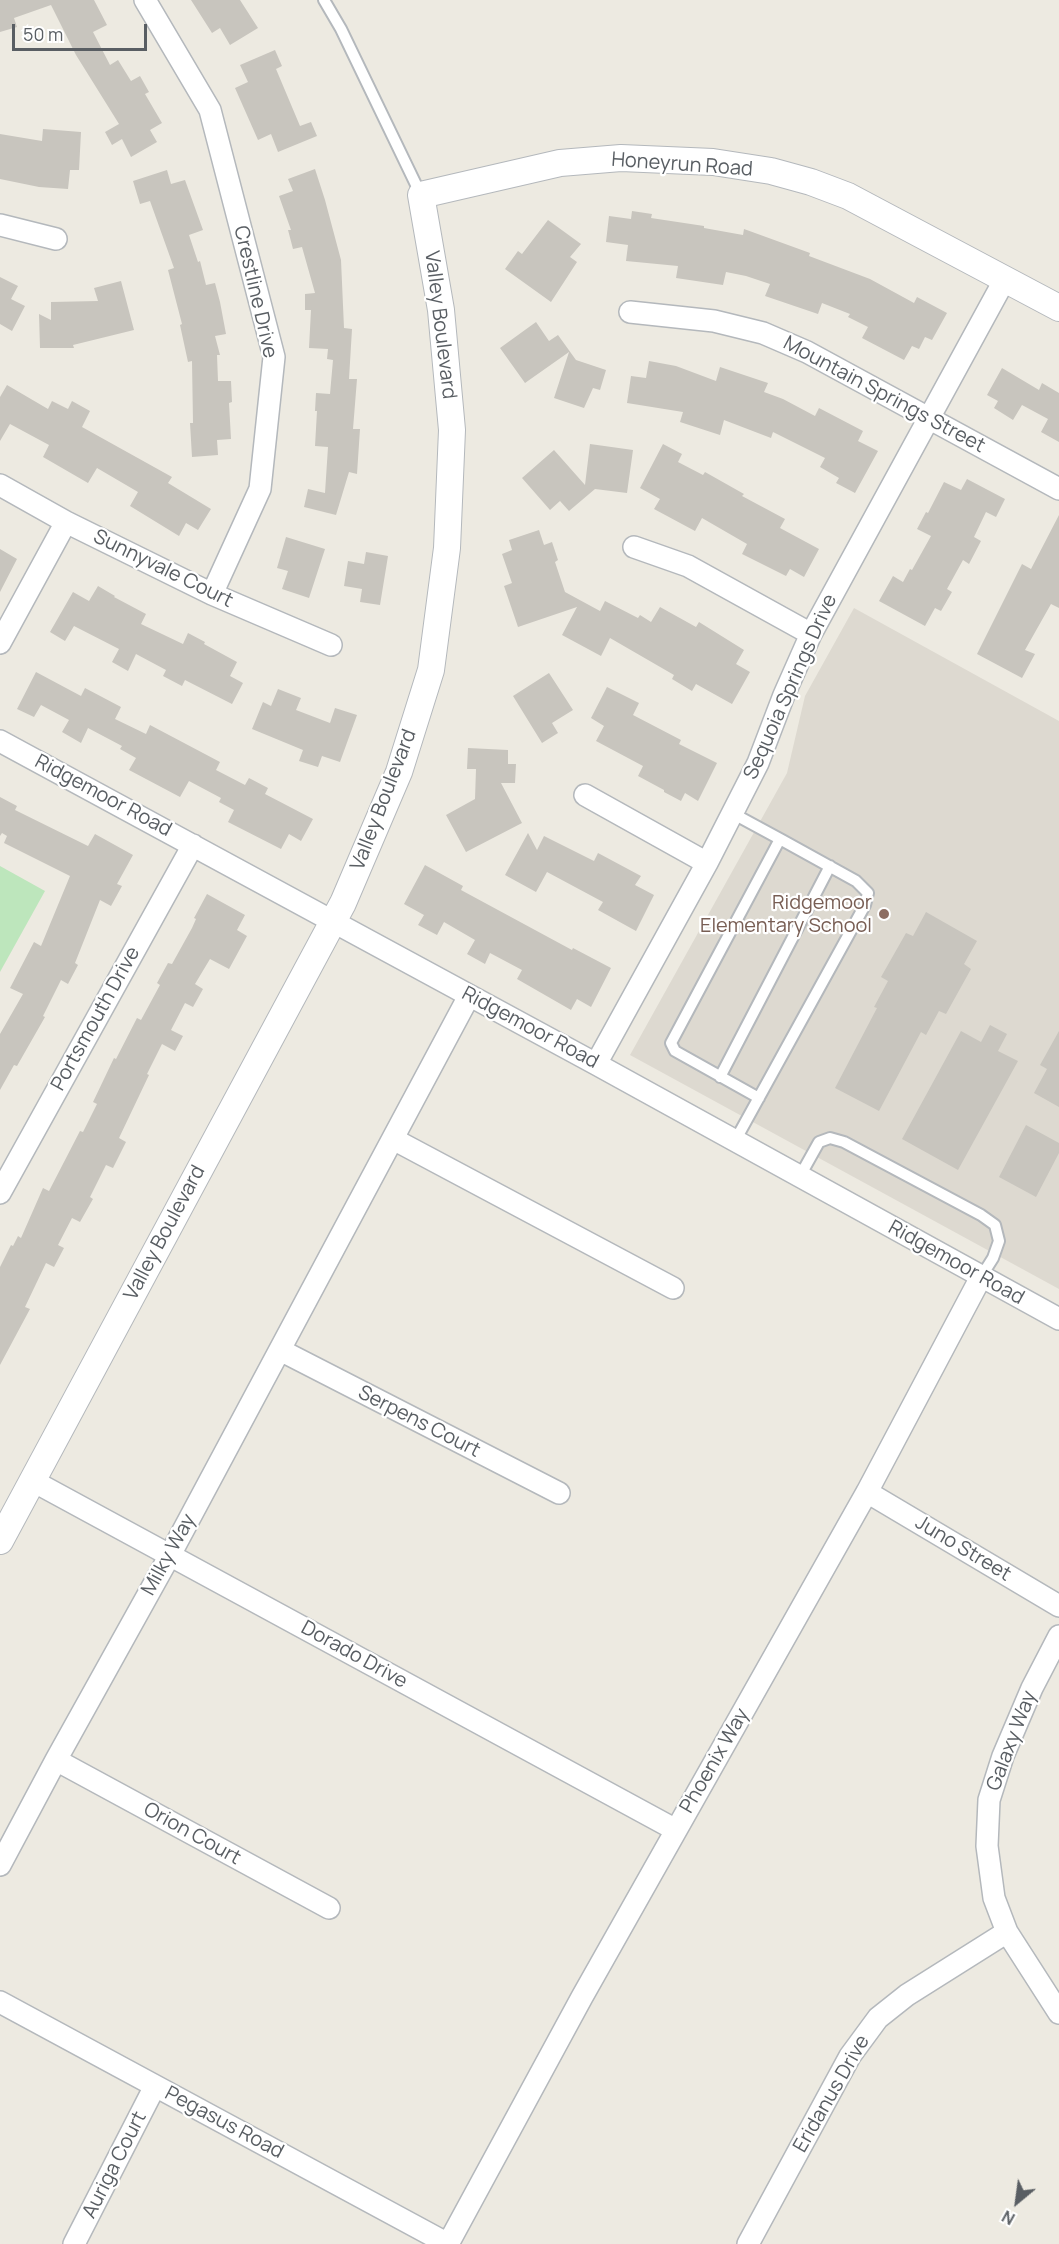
<!DOCTYPE html>
<style>
body{margin:0}
#map{position:relative;width:1059px;height:2244px;overflow:hidden;background:#edeae1;font-family:Manrope,sans-serif}
canvas{display:block}
.north{position:absolute;left:987px;top:2172px;width:60px;height:60px;-webkit-text-stroke:4px #fff;paint-order:stroke;rotate:209deg;font-size:16px;font-weight:700;line-height:24px;text-align:center;color:#595e63}
.north::after{content:'';display:block;margin:auto;width:21px;height:27px;background:#595e63;clip-path:polygon(50% 0,100% 100%,50% 72%,0 100%)}
.scale{position:absolute;left:12px;top:24px;width:135px;height:27px;box-sizing:border-box;border:3px solid #595e63;border-top:0;padding-left:8px;font-size:18px;line-height:21px;white-space:nowrap;color:#595e63;-webkit-text-stroke:4px #fff;paint-order:stroke}
</style>
<div id="map">
<canvas width="1059" height="2244"></canvas>
<div class="north">N</div>
<div class="scale">50 m</div>
</div>
<script>
const c = document.querySelector('canvas').getContext('2d');
c.lineJoin = 'round';
function paint(path, color) { c.fillStyle = color; c.fill(path, 'evenodd'); }
const shape = rows => new Path2D(rows.map(r => 'M' + r).join(''));
function trace(path, color, width, dash) { c.strokeStyle = color; c.lineWidth = width; c.lineCap = dash ? 'butt' : 'round'; c.setLineDash(dash || []); c.stroke(path); }
function write(font, color, halo, rows, align = 'center') {
  c.font = font + ' Manrope,sans-serif'; c.lineWidth = 4.5; c.setLineDash([]); c.textBaseline = 'middle'; c.strokeStyle = halo; c.fillStyle = color; for (const [text, x, y, turn = 0] of rows) {
    c.save(); c.translate(x, y); c.rotate((+turn || 0) * Math.PI / 180); c.textAlign = isNaN(turn) ? turn : align; if (halo) c.strokeText(text, 0, 0); c.fillText(text, 0, 0); c.restore();
  }
}
const education = shape([
 [854,608,1059,721,1059,1289,630,1055,787,773,805,696]
]);
const green = shape([
 [0,866,45,891,0,972]
]);
const building = shape([
 [0,0,94,0,107,25,93,32,110,65,118,60,131,81,140,76,149,92,145,94,162,123,150,130,157,142,131,157,122,139,112,145,105,132,119,124,76,55,51,5,14,18,17,27,0,32],
 [191,0,240,0,258,28,230,45,220,28,212,33],
 [275,50,282,66,276,69,300,126,311,122,317,136,278,152,271,134,258,140,235,88,248,82,240,65],
 [43,129,81,132,79,170,70,170,68,189,39,187,0,179,0,134,42,141],
 [315,169,325,200,341,260,344,328,352,329,349,379,357,379,353,429,360,429,357,474,349,472,336,515,304,507,308,489,325,493,328,447,315,446,317,411,315,411,316,393,330,394,333,360,327,359,328,349,309,348,311,310,305,310,305,294,315,293,302,247,293,249,288,230,291,230,279,196,293,191,288,179],
 [167,170,171,184,185,180,203,230,189,235,198,262,200,261,206,285,215,283,220,302,226,334,215,336,220,355,217,355,218,381,231,381,232,402,229,403,231,439,217,440,218,455,192,457,190,423,193,423,192,361,188,362,180,325,182,324,168,270,174,268,150,201,140,204,133,181],
 [632,211,652,214,651,218,704,226,704,228,743,235,744,229,810,253,809,256,870,279,914,303,917,297,947,313,932,340,925,337,919,349,912,346,904,360,862,338,868,327,848,317,850,314,822,303,818,314,765,296,770,284,746,276,726,272,723,285,676,278,678,266,626,261,628,245,606,242,609,216,631,219],
 [548,220,581,244,570,257,577,262,551,302,505,269,518,251,522,254],
 [0,277,18,286,11,299,25,306,12,331,0,324],
 [121,281,134,330,73,345,74,348,40,348,39,314,51,320,51,302,98,301,94,288],
 [536,322,549,341,558,335,576,360,606,370,600,390,593,388,584,408,554,398,569,352,525,383,500,348],
 [649,361,676,366,716,381,720,367,768,383,764,392,783,399,815,416,819,408,863,431,858,441,878,451,855,493,836,483,839,478,820,467,825,458,773,432,771,438,724,420,720,435,680,422,683,412,627,403,631,376,646,378],
 [1002,368,1039,390,1042,383,1059,393,1059,442,1041,432,1048,419,1022,405,1013,420,994,408,998,401,987,395],
 [7,385,48,409,52,401,68,409,72,401,90,411,82,427,172,477,168,483,211,509,198,530,186,523,179,536,130,506,138,492,97,468,88,483,43,457,49,445,10,424,0,441,0,397],
 [590,444,633,450,627,493,595,489,569,511,560,501,550,510,522,478,554,450,585,485],
 [663,444,682,454,678,462,703,475,705,472,744,494,742,496,785,519,780,528,819,549,804,577,790,569,786,576,742,554,747,544,702,518,695,531,654,509,660,499,640,488],
 [967,479,1005,499,996,517,986,512,974,537,981,541,969,564,963,560,947,589,952,592,941,611,935,608,925,626,879,601,893,576,903,582,910,569,912,570,931,536,917,529,926,512,928,513,944,482,961,490],
 [1059,515,1059,608,1051,604,1025,650,1035,654,1022,678,977,654,1022,564,1031,569],
 [539,530,544,545,552,542,558,560,555,562,565,592,600,611,605,601,638,618,640,615,651,622,660,607,696,627,699,622,744,650,736,664,750,672,732,704,696,684,692,691,672,679,674,675,610,638,601,656,562,635,577,607,518,627,504,586,512,583,502,554,512,550,509,540],
 [286,537,325,549,309,598,282,589,288,571,277,568],
 [0,549,17,559,0,592],
 [366,552,388,556,380,605,360,602,362,589,344,586,348,561,364,564],
 [98,586,115,596,114,597,146,614,141,624,183,644,188,633,205,642,204,644,237,662,230,676,243,683,232,704,185,680,182,686,163,676,166,670,136,654,128,671,112,662,119,649,74,626,65,641,50,632,73,592,89,601],
 [36,672,81,696,85,688,121,707,115,719,146,734,150,725,220,762,216,770,245,785,249,778,268,788,265,794,313,819,301,841,289,834,281,849,228,822,234,810,219,802,221,798,189,781,180,797,129,770,136,758,120,749,122,746,88,728,81,743,62,732,69,720,41,705,34,717,17,709],
 [549,673,573,710,552,723,558,733,542,743,513,696],
 [607,687,639,703,633,715,681,740,679,744,717,763,698,801,685,793,681,801,664,792,664,790,638,776,643,766,596,741,604,726,591,718],
 [278,689,301,698,296,710,330,723,335,708,357,715,340,762,322,756,318,767,299,761,303,750,252,729,263,702,271,706],
 [468,748,508,750,508,764,516,764,515,783,501,783,522,823,466,852,446,815,475,799,476,769,467,769],
 [0,797,17,806,15,810,88,846,95,834,133,855,117,884,122,886,111,906,100,900,75,963,78,965,68,984,61,980,43,1016,45,1017,17,1066,14,1065,0,1090,0,1034,23,994,10,988,34,942,41,946,70,876,4,843,7,836,2,833,0,836],
 [528,833,537,850,544,836,594,861,598,853,641,876,635,885,654,895,636,931,598,910,603,902,547,872,536,892,505,875],
 [425,865,463,886,461,890,572,950,573,948,611,968,591,1007,577,999,571,1010,517,979,522,970,490,953,485,964,467,954,475,940,444,922,437,935,418,925,424,915,404,904],
 [207,894,245,915,237,930,247,936,229,969,210,959,195,984,203,989,193,1007,185,1003,171,1030,183,1036,175,1051,162,1044,147,1074,149,1075,119,1138,126,1142,113,1168,106,1165,90,1197,93,1199,80,1222,72,1218,58,1245,64,1248,54,1267,46,1263,25,1307,30,1309,0,1365,0,1267,11,1245,13,1246,18,1236,21,1238,43,1188,49,1191,80,1131,83,1132,97,1104,93,1102,114,1058,116,1059,137,1018,141,1020,160,985,157,983,168,963,172,964,192,928,196,919,194,918],
 [926,912,977,941,964,964,971,969,946,1014,939,1011,926,1035,921,1032,879,1111,835,1088,877,1008,874,1007,888,981,881,977,906,933,913,936],
 [990,1025,1007,1034,998,1051,1018,1061,958,1170,902,1139,961,1031,981,1042],
 [1059,1031,1059,1107,1034,1093,1047,1069,1040,1065],
 [1026,1125,1059,1143,1059,1153,1036,1197,999,1177]
]);
const service = shape([
 [324,0,341,29,421,195],
 [732,813,780,839],
 [720,1077,830,866],
 [735,1141,865,905,868,893,856,881,780,839,671,1043,675,1051,759,1098],
 [800,1176,819,1142,830,1138,844,1142,981,1215,995,1225,999,1241,993,1258,981,1277]
]);
const minor = shape([
 [145,0,210,110,274,357,260,489,212,594],
 [0,225,56,239],
 [630,312,714,321,763,333,807,352,1059,489],
 [0,485,66,522,212,594,331,645],
 [634,547,688,566,811,634],
 [0,643,66,522],
 [0,741,596,1064,1059,1319],
 [585,795,707,863],
 [596,1064,707,863,758,763,784,695,811,634,1005,279],
 [393,1139,673,1288],
 [0,1193,193,845],
 [280,1350,559,1493],
 [33,1481,676,1830],
 [867,1492,1059,1606],
 [1059,1636,1032,1688,1003,1756,989,1800,987,1846,994,1898,1007,1932,1059,2013],
 [56,1760,329,1908],
 [0,1865,56,1760,170,1555,469,996],
 [0,2002,448,2244],
 [74,2244,155,2086],
 [448,2244,582,1997,867,1492,981,1277],
 [748,2244,850,2056,878,2018,907,1995,1007,1932]
]);
const tertiary = shape([
 [0,1541,343,903,399,772,431,670,447,548,452,430,441,310,421,195,560,163,621,158,713,162,771,171,811,182,848,196,1059,308]
]);
const markers = [
 [884,914,6,"#8d6e63"]
];
const streetNames = [
 ["Honeyrun Road",682,165,4],
 ["Crestline Drive",255,292,77],
 ["Valley Boulevard",440,325,83],
 ["Mountain Springs Street",884,395,28],
 ["Sunnyvale Court",163,569,26],
 ["Sequoia Springs Drive",791,687,-66],
 ["Ridgemoor Road",103,796,28],
 ["Valley Boulevard",384,800,-69],
 ["Portsmouth Drive",96,1019,-61],
 ["Ridgemoor Road",530,1028,28],
 ["Valley Boulevard",165,1233,-62],
 ["Ridgemoor Road",956,1263,29],
 ["Serpens Court",419,1422,27],
 ["Juno Street",963,1549,31],
 ["Milky Way",169,1555,-61],
 ["Dorado Drive",354,1655,29],
 ["Galaxy Way",1012,1741,-69],
 ["Phoenix Way",715,1761,-60],
 ["Orion Court",192,1834,29],
 ["Eridanus Drive",832,2094,-60],
 ["Pegasus Road",224,2123,28],
 ["Auriga Court",115,2165,-63]
];
const educationNames = [
 ["Ridgemoor",872,903],
 ["Elementary School",872,926]
];
paint(education, '#ddd9d0');
paint(green, '#bde6bc');
paint(building, '#c8c5be');
trace(service, '#b4b8bc', 14);
trace(minor, '#b4b8bc', 24);
trace(tertiary, '#b4b8bc', 28);
trace(service, '#fff', 10);
trace(minor, '#fff', 21);
trace(tertiary, '#fff', 26);
for (const [x, y, r, color] of markers) { const dot = new Path2D(); dot.arc(x, y, r, 0, 2 * Math.PI); c.fillStyle = color; c.fill(dot); trace(dot, '#fff', 2); }
write('20px', '#595e63', '#fff', streetNames);
write('20px', '#785e54', '#fff', educationNames, 'right');
</script>
